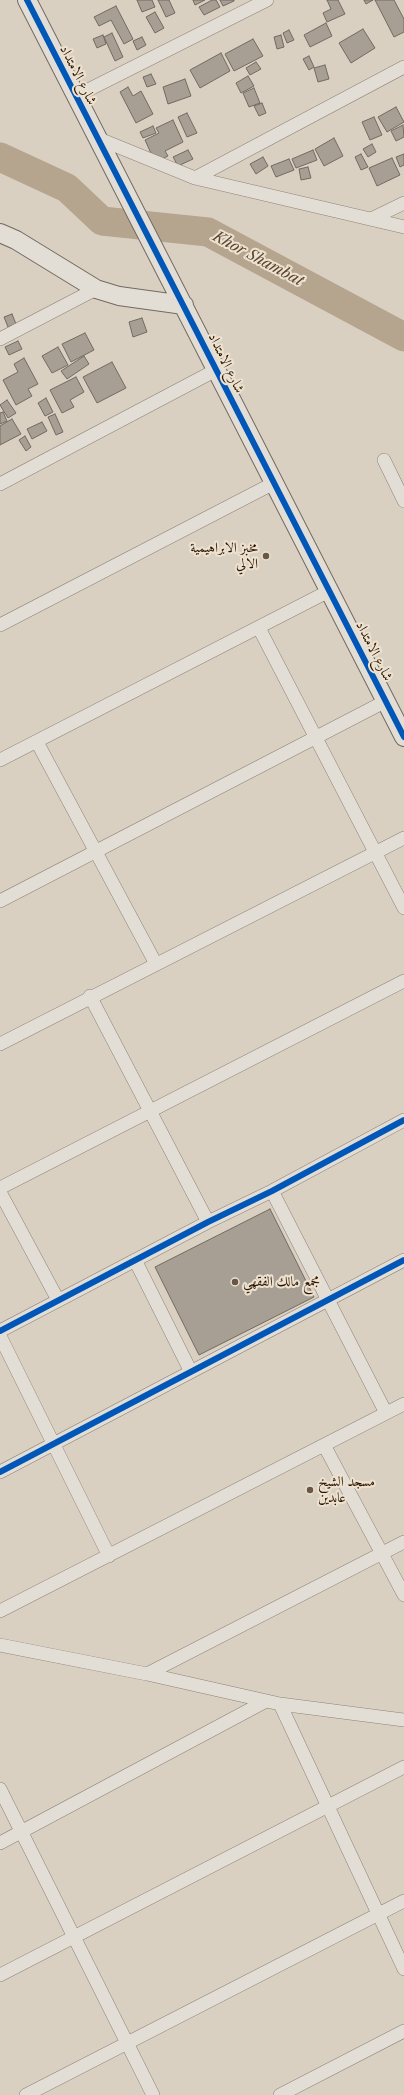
<!DOCTYPE html>
<meta charset="utf-8">
<style>
body{margin:0}
canvas{display:block;background:#dad0c2}
</style>
<canvas width="404" height="2095"></canvas>
<script>
const c = document.querySelector('canvas').getContext('2d');
c.lineJoin = 'round';
const shape = rows => new Path2D(rows.map(r => 'M' + r).join(''));
function trace(path, color, width, dash) { c.strokeStyle = color; c.lineWidth = width; c.lineCap = dash ? 'butt' : 'round'; c.setLineDash(dash || []); c.stroke(path); }
function paint(path, color) { c.fillStyle = color; c.fill(path, 'evenodd'); }
function write(font, color, halo, rows, align = 'center') {
  c.font = font + ' "Libre Caslon Text",Amiri,serif'; c.lineWidth = 4; c.setLineDash([]); c.textBaseline = 'middle'; c.strokeStyle = halo; c.fillStyle = color; for (const [text, x, y, turn = 0] of rows) {
    c.save(); c.translate(x, y); c.rotate((+turn || 0) * Math.PI / 180); c.textAlign = isNaN(turn) ? turn : align; if (halo) c.strokeText(text, 0, 0); c.fillText(text, 0, 0); c.restore();
  }
}
const stream = shape([
 [383,326,404,325]
]);
const river = shape([
 [0,157,67,188,102,221,208,232,404,337]
]);
const building = shape([
 [137,0,152,0,155,7,142,12,137,0],
 [158,0,169,0,175,13,166,17,158,0],
 [193,0,205,0,195,5,193,0],
 [212,0,216,0,220,7,204,15,199,7,212,0],
 [220,0,234,0,234,1,223,6,220,0],
 [327,0,338,0,345,14,327,22,323,13,331,9,327,0],
 [364,0,373,0,366,4,364,0],
 [375,0,394,0,404,19,404,32,394,37,375,0],
 [116,6,133,39,124,44,111,20,99,26,94,17,116,6],
 [155,12,164,28,155,33,146,17,155,12],
 [326,23,332,36,310,47,304,35,326,23],
 [363,29,375,48,351,63,339,43,363,29],
 [289,30,294,40,287,43,283,33,289,30],
 [112,33,123,57,115,61,104,37,112,33],
 [103,35,106,44,97,48,93,39,103,35],
 [281,35,284,47,277,49,274,37,281,35],
 [142,37,146,45,137,50,133,41,142,37],
 [253,39,263,56,234,71,225,54,253,39],
 [221,53,230,71,200,88,190,70,221,53],
 [309,56,314,67,309,70,303,59,309,56],
 [256,62,261,69,250,75,246,68,256,62],
 [325,65,329,79,318,82,314,68,325,65],
 [151,74,156,84,147,87,143,77,151,74],
 [248,76,254,86,241,93,236,83,248,76],
 [185,79,191,96,168,104,163,87,185,79],
 [128,87,133,96,141,91,153,114,136,123,120,92,128,87],
 [254,88,260,103,249,107,243,93,254,88],
 [262,103,266,113,259,116,254,106,262,103],
 [396,107,404,122,387,132,378,117,396,107],
 [187,113,197,133,187,137,178,117,187,113],
 [374,117,382,135,370,140,362,122,374,117],
 [173,120,183,142,165,151,168,156,155,162,145,140,159,133,156,128,173,120],
 [403,125,404,137,396,141,391,131,403,125],
 [153,126,156,133,143,138,140,132,153,126],
 [334,138,343,156,324,166,315,149,334,138],
 [372,144,376,152,368,157,363,149,372,144],
 [188,150,193,159,178,166,173,157,188,150],
 [313,150,317,160,296,168,292,159,313,150],
 [361,154,368,167,361,170,355,157,361,154],
 [404,154,404,165,400,167,396,157,404,154],
 [263,157,268,166,256,174,250,164,263,157],
 [392,158,400,175,377,186,369,168,392,158],
 [289,159,294,170,276,177,271,166,289,159],
 [308,167,311,178,301,180,299,169,308,167],
 [12,314,16,324,8,327,4,317,12,314],
 [142,318,147,332,133,337,129,322,142,318],
 [85,333,94,350,71,362,62,344,85,333],
 [18,341,22,349,9,355,5,347,18,341],
 [58,347,68,365,52,373,42,356,58,347],
 [84,356,89,364,67,379,61,371,84,356],
 [24,358,38,384,28,389,32,396,16,405,3,380,18,372,14,364,24,358],
 [112,362,126,388,97,403,83,377,112,362],
 [76,377,84,392,70,400,74,407,62,413,50,390,76,377],
 [46,398,53,412,45,416,38,403,46,398],
 [7,400,16,413,8,418,0,405,7,400],
 [3,412,7,421,0,424,0,413,3,412],
 [55,414,63,432,56,435,48,417,55,414],
 [12,419,21,434,0,445,0,426,12,419],
 [42,422,47,431,32,439,27,429,42,422],
 [25,436,31,447,26,451,19,440,25,436],
 [270,1209,314,1297,199,1355,155,1267,270,1209]
]);
const street = shape([
 [76,96,267,0],
 [97,138,195,178,404,227],
 [195,178,404,67],
 [371,219,404,203],
 [0,339,96,289],
 [384,460,404,501],
 [0,484,216,370],
 [0,625,274,483],
 [259,628,404,908],
 [37,742,156,964],
 [0,760,329,591],
 [0,901,386,701],
 [90,996,208,1222],
 [0,1044,404,838],
 [0,1188,404,981],
 [272,1191,386,1413],
 [0,1192,58,1300],
 [135,1260,191,1372],
 [0,1331,208,1222,272,1191,404,1120],
 [0,1336,109,1556],
 [324,1445,404,1595],
 [0,1472,404,1260],
 [0,1611,404,1404],
 [0,1645,147,1674,280,1704,404,1720],
 [147,1674,404,1542],
 [280,1704,404,1969],
 [0,1789,153,2095],
 [0,1843,266,1701],
 [0,1975,404,1767],
 [26,2095,404,1901],
 [280,2095,404,2031]
]);
const secondary = shape([
 [27,0,404,737],
 [0,233,16,240,96,289,119,296,184,305]
]);
const cycleway = shape([
 [27,0,404,737],
 [0,1331,208,1222,272,1191,404,1120],
 [0,1472,404,1260]
]);
const markers = [
 [266,556,4,"#695645"],
 [235,1282,4,"#695645"],
 [310,1490,4,"#695645"]
];
const streetNames = [
 ["شارع الامتداد",78,75,63],
 ["شارع الامتداد",226,363,64],
 ["شارع الامتداد",374,651,63]
];
const poiNames = [
 ["مخبز الابراهيمية",258,548,"right"],
 ["الالي",258,564,"right"],
 ["مجمع مالك الفقهي",243,1282],
 ["مسجد الشيخ",318,1482],
 ["عابدين",318,1498]
];
const waterNames = [
 ["Khor Shambat",258,259,28]
];
trace(stream, '#b5a58f', 5);
trace(river, '#b5a58f', 29);
paint(building, '#a79e94');
trace(building, '#736a60', 1);
trace(street, '#8c8378', 14);
trace(secondary, '#736a60', 20);
trace(street, '#e2ded6', 13);
trace(secondary, '#e2ded6', 18);
trace(cycleway, '#0057b8', 6);
for (const [x, y, r, color] of markers) { const dot = new Path2D(); dot.arc(x, y, r, 0, 2 * Math.PI); c.fillStyle = color; c.fill(dot); trace(dot, '#ede2d0', 1.5); }
write('14px', '#2c1401', '#ede2d0', streetNames);
write('14px', '#2c1401', '#ede2d0', poiNames, 'left');
write('italic 15px', '#5c4631', '#ede2d0', waterNames);
</script>
